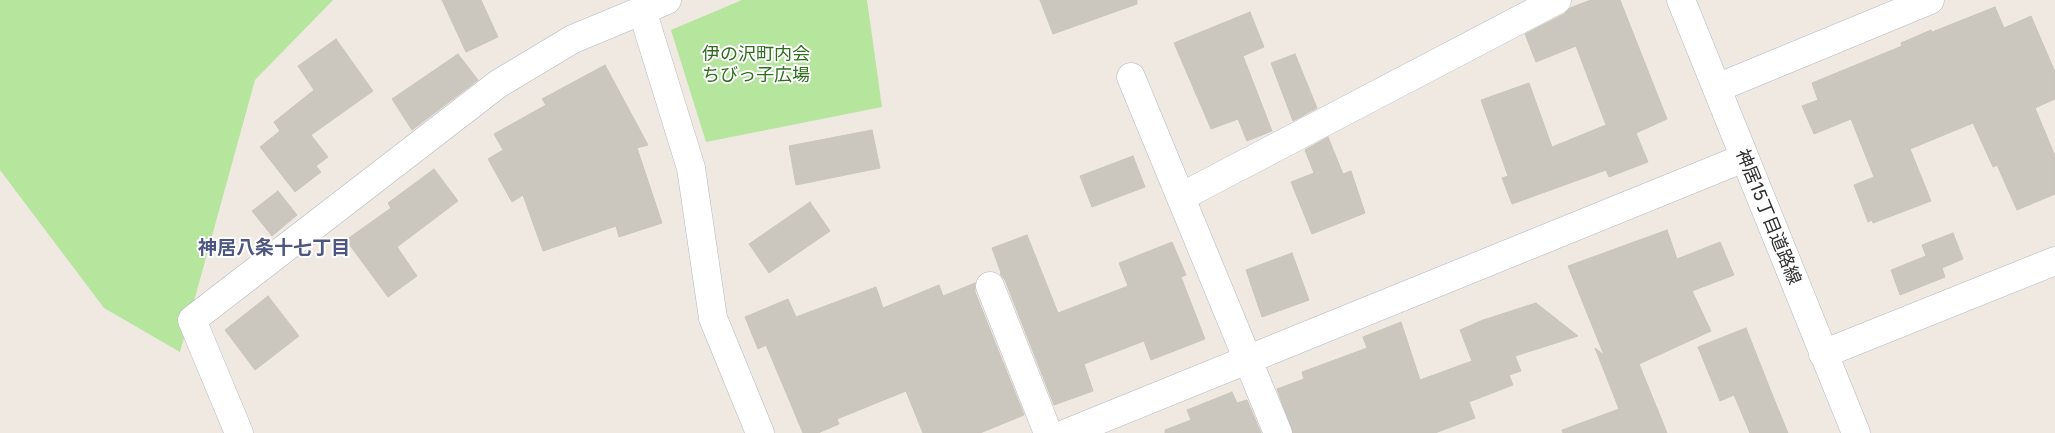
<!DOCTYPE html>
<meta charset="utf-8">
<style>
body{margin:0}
canvas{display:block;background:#efe9e1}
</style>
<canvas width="2055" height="433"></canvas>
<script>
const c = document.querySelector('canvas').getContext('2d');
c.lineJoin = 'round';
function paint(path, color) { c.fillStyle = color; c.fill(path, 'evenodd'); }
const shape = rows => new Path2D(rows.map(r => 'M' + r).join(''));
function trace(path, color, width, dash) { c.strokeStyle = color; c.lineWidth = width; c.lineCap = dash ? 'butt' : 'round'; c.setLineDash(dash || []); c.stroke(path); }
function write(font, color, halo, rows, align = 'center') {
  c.font = font + ' Inter,"Noto Sans JP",sans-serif'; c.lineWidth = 4; c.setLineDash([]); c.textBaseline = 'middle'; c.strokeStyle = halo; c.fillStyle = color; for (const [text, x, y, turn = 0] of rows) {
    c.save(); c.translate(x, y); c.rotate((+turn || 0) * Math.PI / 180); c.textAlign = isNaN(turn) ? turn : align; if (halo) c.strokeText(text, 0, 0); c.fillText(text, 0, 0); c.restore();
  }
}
const green = shape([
 [0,0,333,0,255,80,180,352,104,308,0,170],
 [742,0,867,0,882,107,706,142,671,30]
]);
const building = shape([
 [442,0,481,0,498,37,466,52,442,0],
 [1040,0,1137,0,1137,4,1053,34,1040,0],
 [1591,0,1620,0,1667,119,1636,133,1648,162,1609,177,1606,170,1512,204,1502,178,1508,176,1481,100,1529,83,1552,147,1606,125,1576,46,1536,62,1525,34,1564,14,1570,8,1591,0],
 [1995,7,2004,28,2031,16,2055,72,2055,99,2035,108,2055,156,2055,194,2017,210,1997,165,1993,167,1973,123,1910,149,1931,201,1873,223,1872,220,1868,222,1854,185,1874,177,1851,119,1814,134,1802,106,1818,100,1812,83,1902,46,1901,43,1931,30,1932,32,1995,7],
 [1250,12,1264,47,1243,56,1272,131,1247,141,1238,119,1211,129,1174,43,1250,12],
 [336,39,373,91,311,135,328,157,316,166,321,172,295,192,260,147,280,131,274,122,314,90,298,66,336,39],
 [458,54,478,80,412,130,392,99,458,54],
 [1295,54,1317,108,1293,121,1271,63,1295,54],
 [605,65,648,145,637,148,662,223,619,237,616,226,543,251,523,195,512,202,488,159,503,150,494,134,546,105,542,99,605,65],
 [872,130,880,168,796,185,789,146,872,130],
 [1328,137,1343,174,1351,171,1365,213,1312,234,1291,182,1314,173,1305,150,1328,137],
 [1133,156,1145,187,1092,207,1080,176,1133,156],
 [434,169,458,201,397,247,417,276,388,297,346,240,391,208,388,203,434,169],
 [278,191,297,215,272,236,252,211,278,191],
 [810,202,830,231,769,273,749,244,810,202],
 [1667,230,1677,259,1720,242,1734,275,1692,291,1711,331,1639,364,1667,433,1563,433,1562,430,1619,409,1595,348,1604,355,1568,266,1667,230],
 [1953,233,1963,259,1942,268,1945,277,1900,295,1891,270,1926,256,1922,245,1953,233],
 [1027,235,1058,313,1128,286,1119,263,1172,242,1186,275,1181,277,1205,339,1151,360,1144,341,1084,364,1093,391,1054,405,1005,280,1000,274,1001,273,992,248,1027,235],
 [1292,253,1309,300,1262,317,1246,270,1292,253],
 [975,283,975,292,1024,415,980,433,923,433,906,391,837,419,839,424,818,433,803,433,766,345,758,349,745,317,788,299,796,317,876,287,883,308,939,285,943,296,975,283],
 [268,296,299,336,255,370,225,330,268,296],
 [1536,303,1578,336,1515,356,1521,371,1509,375,1513,385,1469,402,1475,418,1435,433,1293,433,1277,389,1304,379,1302,372,1367,348,1363,337,1401,322,1420,380,1472,361,1460,330,1483,320,1536,303],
 [1746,328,1774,399,1788,433,1750,433,1734,395,1720,401,1698,347,1746,328],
 [1232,392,1237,403,1247,400,1261,433,1165,433,1165,430,1191,420,1187,410,1232,392]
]);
const minor = shape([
 [1681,0,1856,433],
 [642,10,691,168,713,318,760,433],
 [1131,77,1278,433],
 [1717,88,1930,0],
 [1181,197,1557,0],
 [990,286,1048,433],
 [1823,354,2055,261],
 [239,433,192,320,498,84,573,39,667,0],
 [1067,433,1744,158]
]);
const parkNames = [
 ["伊の沢町内会",756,55],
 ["ちびっ子広場",756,76]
];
const streetNames = [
 ["神居15丁目道路線",1768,217,68]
];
const neighbourhoodNames = [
 ["神居八条十七丁目",274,248]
];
paint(green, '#b6e59e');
paint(building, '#cbc7bf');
trace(building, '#cbc5ba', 1);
trace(minor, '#b4b7c1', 29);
trace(minor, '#fff', 28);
write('18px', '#2c6e1b', '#fff', parkNames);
write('18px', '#2e2e2e', '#fff', streetNames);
write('bold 19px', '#4d5680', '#fff', neighbourhoodNames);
</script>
